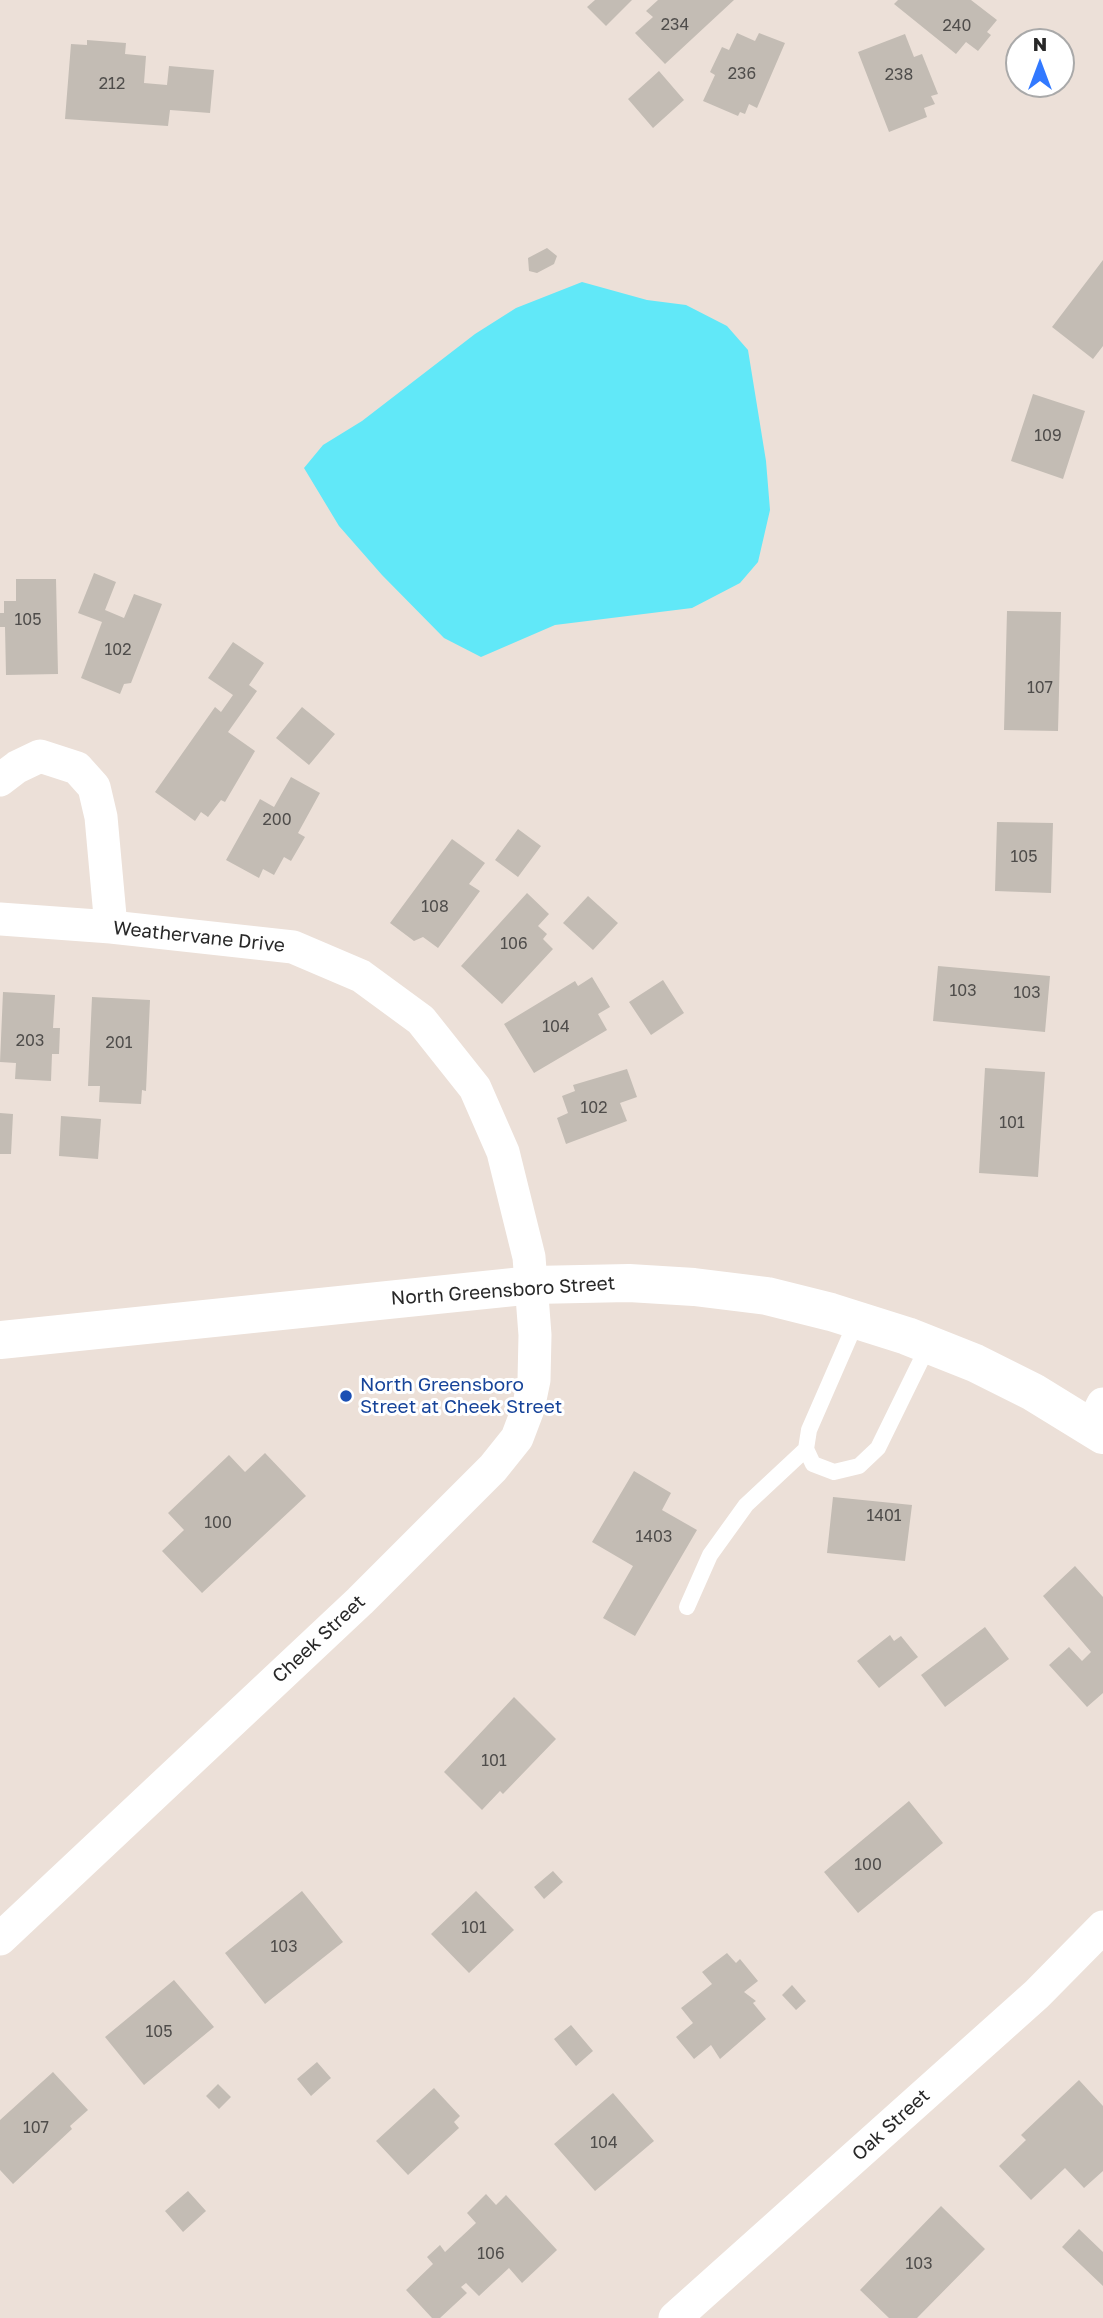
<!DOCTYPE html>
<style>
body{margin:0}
#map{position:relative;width:1103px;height:2318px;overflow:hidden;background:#ece0d8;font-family:"Golos Text",sans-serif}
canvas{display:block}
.north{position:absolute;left:1005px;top:28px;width:70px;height:70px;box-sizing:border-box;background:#fff;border:2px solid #a9a9a9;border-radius:50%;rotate:0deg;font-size:19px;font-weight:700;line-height:28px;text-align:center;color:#282828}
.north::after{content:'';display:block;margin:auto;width:24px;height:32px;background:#3279ff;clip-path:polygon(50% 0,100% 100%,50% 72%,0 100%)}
</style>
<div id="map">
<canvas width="1103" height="2318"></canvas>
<div class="north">N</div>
</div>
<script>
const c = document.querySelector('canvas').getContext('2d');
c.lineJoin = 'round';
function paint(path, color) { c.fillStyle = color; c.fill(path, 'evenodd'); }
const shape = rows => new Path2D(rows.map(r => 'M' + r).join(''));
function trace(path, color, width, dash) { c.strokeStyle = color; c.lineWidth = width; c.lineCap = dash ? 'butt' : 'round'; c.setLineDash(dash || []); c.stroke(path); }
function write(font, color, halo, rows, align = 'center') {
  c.font = font + ' "Golos Text",sans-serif'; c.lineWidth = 6; c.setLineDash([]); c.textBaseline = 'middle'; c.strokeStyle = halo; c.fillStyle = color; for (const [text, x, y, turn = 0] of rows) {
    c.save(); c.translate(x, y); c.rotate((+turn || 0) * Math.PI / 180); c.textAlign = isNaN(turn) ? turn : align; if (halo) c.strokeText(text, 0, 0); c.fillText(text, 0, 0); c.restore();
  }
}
const water = shape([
 [582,282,647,300,686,305,727,326,748,350,766,461,770,510,758,562,740,583,692,608,555,625,481,657,444,638,382,575,339,526,304,468,323,445,362,421,475,334,516,308]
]);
const building = shape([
 [595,0,632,0,606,26,587,7],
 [658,0,734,0,665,64,635,33,653,17,646,11],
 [898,0,971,0,997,20,987,32,991,35,978,51,966,42,956,54,894,4],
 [737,33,755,41,759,33,785,43,757,108,749,104,745,114,740,112,738,116,703,101,715,75,710,72,722,47,729,50],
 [905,34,914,57,922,54,938,94,931,96,935,104,924,108,927,117,889,132,858,52],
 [87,40,126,43,125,54,146,56,144,83,167,85,169,66,214,70,210,113,170,110,168,126,65,119,71,44,87,45],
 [659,71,684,100,653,128,628,99],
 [547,248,557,256,554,264,537,273,529,271,528,258],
 [1103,260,1103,346,1093,359,1052,327],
 [1033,394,1085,411,1063,479,1011,461],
 [94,573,116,582,105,610,124,618,134,594,162,604,131,683,124,684,120,694,81,678,102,622,78,613],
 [16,579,56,579,58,674,6,675,5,627,0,627,0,613,4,613,4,601,16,601],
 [1007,611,1061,612,1058,731,1004,730],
 [233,642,264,663,249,685,257,691,228,732,255,751,225,802,221,800,208,817,201,812,195,821,155,792,215,707,221,712,233,695,208,678],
 [302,707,335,734,309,765,276,738],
 [291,777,320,793,298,833,305,837,291,861,284,857,274,875,263,869,259,878,226,860,260,799,274,807],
 [997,822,1053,823,1051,893,995,891],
 [518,829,541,846,518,877,495,860],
 [452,839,485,863,469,884,480,891,438,948,423,937,414,941,390,923],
 [527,893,549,914,538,926,547,934,543,939,553,949,502,1004,461,966],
 [588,896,618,923,593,950,563,923],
 [938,966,1050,976,1045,1032,933,1021],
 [592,977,610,1007,598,1014,607,1030,534,1073,504,1024,575,981,578,986],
 [663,980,684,1013,651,1035,629,1002],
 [3,992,55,995,53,1028,60,1028,59,1054,52,1054,51,1081,15,1079,16,1063,0,1062],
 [92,997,150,1000,146,1091,142,1090,141,1104,99,1102,100,1086,88,1086],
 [985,1068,1045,1072,1038,1177,979,1173],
 [627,1069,637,1097,620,1103,627,1121,566,1144,557,1118,568,1113,562,1096,575,1091,573,1085],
 [0,1113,13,1114,11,1154,0,1154],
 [61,1116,101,1119,98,1159,59,1156],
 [265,1453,306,1496,202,1593,162,1551,184,1530,168,1513,229,1455,245,1472],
 [634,1471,671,1493,662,1510,697,1530,635,1636,603,1618,633,1566,592,1542],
 [833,1497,912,1505,905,1561,827,1553],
 [1075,1566,1103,1597,1103,1693,1087,1707,1049,1665,1069,1647,1082,1661,1091,1652,1043,1596],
 [985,1627,1009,1659,945,1707,921,1675],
 [890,1635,894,1641,901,1636,918,1657,879,1688,857,1661],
 [514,1697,556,1739,503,1794,500,1791,482,1810,444,1772],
 [909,1801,943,1843,858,1913,824,1872],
 [553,1871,563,1882,544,1899,534,1887],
 [302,1891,343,1942,265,2004,225,1953],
 [476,1891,514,1930,469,1973,431,1934],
 [727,1953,736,1963,740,1959,758,1981,744,1992,756,2001,753,2003,766,2019,720,2059,711,2045,694,2059,676,2037,693,2023,681,2008,712,1984,702,1972],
 [174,1980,214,2027,144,2085,105,2037],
 [792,1985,806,2001,796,2010,782,1995],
 [571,2025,593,2051,576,2066,554,2039],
 [317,2062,331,2078,311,2096,297,2079],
 [53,2072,88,2110,70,2126,72,2129,13,2184,0,2170,0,2120],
 [1079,2080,1103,2106,1103,2171,1084,2188,1065,2168,1031,2200,999,2166,1026,2140,1021,2135],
 [218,2084,231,2097,219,2109,206,2096],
 [434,2088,460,2116,454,2122,459,2128,408,2175,376,2141],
 [613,2093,654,2141,595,2191,554,2144],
 [188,2191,206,2211,183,2232,165,2211],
 [486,2194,496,2205,506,2195,557,2250,522,2283,509,2268,479,2296,466,2283,461,2287,467,2293,440,2318,432,2318,406,2290,433,2264,427,2257,440,2245,445,2252,476,2223,467,2213],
 [941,2206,985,2249,917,2318,889,2318,860,2290],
 [1079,2229,1103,2252,1103,2286,1062,2247]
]);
const service = shape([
 [857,1320,809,1430,806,1449,813,1464,834,1472,859,1466,878,1448,929,1344],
 [687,1607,710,1555,746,1505,806,1449]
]);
const minor = shape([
 [0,780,17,767,40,756,77,768,94,787,101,817,111,927],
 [0,919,111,927,293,947,361,976,421,1020,475,1088,503,1152,529,1257,535,1335,534,1380,528,1409,517,1438,493,1468,360,1601,0,1939],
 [1092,1426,1103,1404],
 [675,2318,1037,1994,1103,1927]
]);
const secondary = shape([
 [0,1340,533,1285,629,1283,694,1287,767,1296,831,1312,907,1336,975,1363,1033,1392,1103,1435]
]);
const markers = [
 [346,1396,7,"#1a4fb4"]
];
const numberNames = [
 ["234",675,25],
 ["240",957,26],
 ["236",742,74],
 ["238",899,75],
 ["212",112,84],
 ["109",1048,436],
 ["105",28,620],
 ["102",118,650],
 ["107",1040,688],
 ["200",277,820],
 ["105",1024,857],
 ["108",435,907],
 ["106",514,944],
 ["103",963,991],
 ["103",1027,993],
 ["104",556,1027],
 ["203",30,1041],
 ["201",119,1043],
 ["102",594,1108],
 ["101",1012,1123],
 ["1401",884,1516],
 ["100",218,1523],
 ["1403",654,1537],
 ["101",494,1761],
 ["100",868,1865],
 ["101",474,1928],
 ["103",284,1947],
 ["105",159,2032],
 ["107",36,2128],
 ["104",604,2143],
 ["106",491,2254],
 ["103",919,2264]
];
const streetNames = [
 ["Weathervane Drive",199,937,6],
 ["North Greensboro Street",503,1291,-4],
 ["Cheek Street",319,1639,-43],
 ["Oak Street",891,2125,-42]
];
const transitNames = [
 ["North Greensboro",360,1385],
 ["Street at Cheek Street",360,1407]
];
paint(water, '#61e8f8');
paint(building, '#c3bcb4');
trace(service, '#fff', 16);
trace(minor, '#fff', 33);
trace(secondary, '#fff', 38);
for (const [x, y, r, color] of markers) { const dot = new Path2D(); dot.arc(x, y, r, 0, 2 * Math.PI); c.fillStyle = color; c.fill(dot); trace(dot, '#fff', 2.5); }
write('16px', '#4f4d4b', null, numberNames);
write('19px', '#282828', '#fff', streetNames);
write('19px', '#164399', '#fff', transitNames, 'left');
</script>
